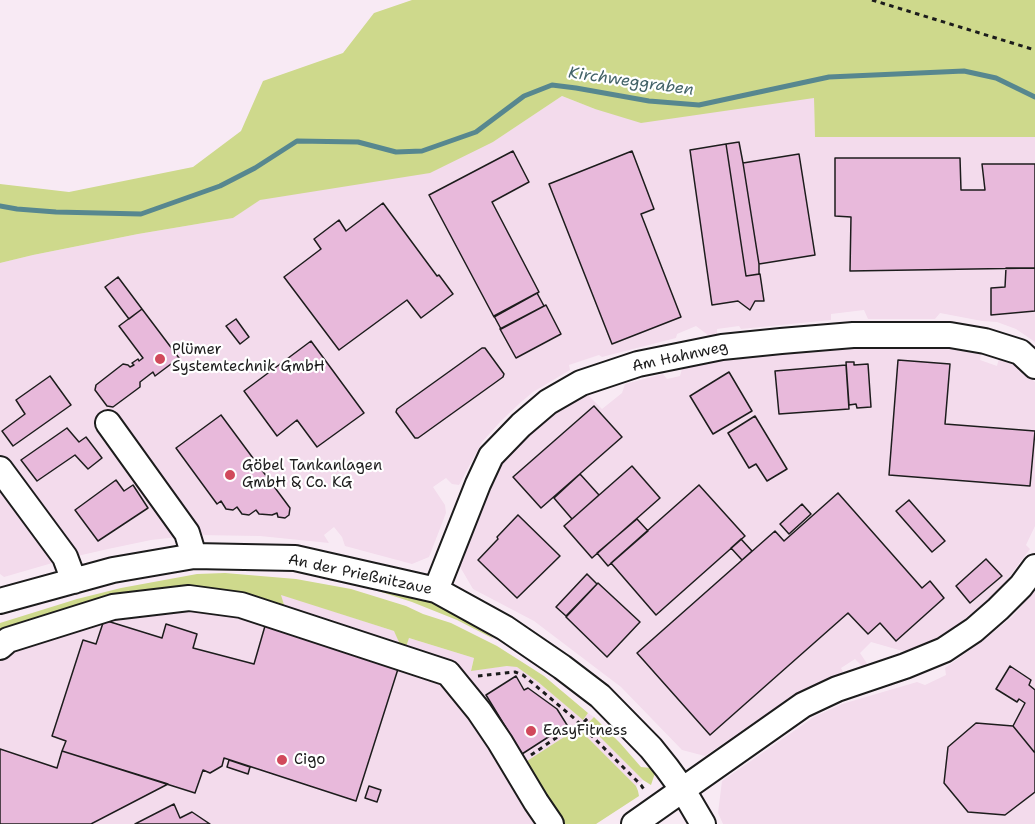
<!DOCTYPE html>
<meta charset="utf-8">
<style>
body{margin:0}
canvas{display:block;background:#f8eaf4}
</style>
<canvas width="1035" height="824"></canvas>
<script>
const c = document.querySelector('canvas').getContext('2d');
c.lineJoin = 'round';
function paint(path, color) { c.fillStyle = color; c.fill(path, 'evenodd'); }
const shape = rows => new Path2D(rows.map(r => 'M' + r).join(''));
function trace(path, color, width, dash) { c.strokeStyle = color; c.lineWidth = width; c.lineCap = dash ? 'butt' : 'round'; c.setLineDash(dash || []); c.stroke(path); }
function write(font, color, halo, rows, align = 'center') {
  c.font = font + ' "Shantell Sans",sans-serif'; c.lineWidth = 4.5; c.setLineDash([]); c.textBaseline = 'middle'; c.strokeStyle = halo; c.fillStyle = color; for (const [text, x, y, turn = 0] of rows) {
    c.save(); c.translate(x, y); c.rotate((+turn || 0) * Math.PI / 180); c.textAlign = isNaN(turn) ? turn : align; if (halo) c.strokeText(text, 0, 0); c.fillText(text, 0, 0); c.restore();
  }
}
const built = shape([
 [562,96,595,109,814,98,815,137,1035,137,1035,342,1016,329,997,322,982,321,940,313,935,319,868,319,864,310,831,314,831,320,741,329,739,326,717,329,717,334,708,335,696,326,677,334,676,338,602,357,599,355,569,365,570,370,533,392,520,403,501,421,482,442,459,485,452,484,446,478,433,487,445,505,446,513,429,557,412,564,345,546,342,537,334,527,324,535,329,543,260,536,196,535,151,540,108,549,73,557,4,577,0,574,0,263,33,255,138,234,233,218,259,200,493,142],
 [882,346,958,348,981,351,980,360,997,366,999,358,1018,366,1035,382,1035,526,1026,545,1030,549,1000,589,983,606,959,623,937,638,906,652,871,642,860,653,868,665,862,666,855,659,841,668,843,672,789,698,705,756,682,750,621,687,534,621,473,589,459,565,501,463,529,432,554,411,566,403,588,395,602,409,622,393,625,384,663,374,667,379,680,376,682,369,726,359],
 [1035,591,1035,824,723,824,718,813,722,781,814,717,842,704,917,682,925,685,946,675,945,668,984,640,1012,617],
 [280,594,394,631,405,649,409,638,474,658,471,670,507,666,517,666,538,682,583,719,588,713,594,717,587,724,643,780,636,786,578,728,562,824,0,824,0,635,112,603,285,607]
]);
const green = shape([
 [412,0,1035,0,1035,137,815,137,814,98,641,123,595,109,562,96,493,142,430,173,260,200,233,218,138,234,33,255,0,263,0,184,69,192,193,167,241,131,263,81,343,53,374,13],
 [225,573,296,579,351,589,406,606,423,614,451,623,497,646,544,676,588,713,583,720,538,682,517,667,507,666,471,671,474,658,409,638,405,650,402,649,394,631,281,595,285,608,235,592,0,635,0,623,77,599,121,588,197,574],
 [389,586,424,599,467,618,494,639,457,620,412,602,378,591],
 [594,717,620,743,641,767,651,768,655,773,651,785,643,780,587,724],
 [578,728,636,786,638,791,639,796,596,824,562,824,524,763]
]);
const stream = shape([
 [0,206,17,209,56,212,141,214,220,186,255,168,297,141,358,142,396,152,422,151,476,132,524,96,552,85,576,88,649,101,699,105,829,77,964,71,996,78,1035,97]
]);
const building = shape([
 [739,142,743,163,759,264,759,274,746,276,726,144,739,142],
 [726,144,746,276,760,274,764,301,755,301,750,310,738,301,712,305,690,150,726,144],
 [513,151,529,182,492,202,539,292,494,317,429,195,513,151],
 [632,151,654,209,641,214,681,317,612,344,549,184,632,151],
 [799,154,815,255,759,264,743,163,799,154],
 [835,158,960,158,961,190,985,190,982,164,1035,164,1035,268,850,271,851,217,835,216,835,158],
 [383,203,437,276,439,275,453,294,421,318,407,300,339,350,284,277,321,249,314,239,339,220,346,231,383,203],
 [1006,268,1035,268,1035,311,991,315,991,288,1005,287,1006,268],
 [118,277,142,309,129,319,105,287,118,277],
 [537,293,544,306,501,329,494,316,537,293],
 [546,305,561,334,516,358,500,329,546,305],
 [142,309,179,358,155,376,153,372,140,382,140,387,113,407,107,406,95,390,96,385,123,364,128,365,130,367,134,365,132,363,138,359,139,361,143,358,119,326,142,309],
 [236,319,249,337,240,344,226,326,236,319],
 [311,341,364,413,317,447,297,420,277,436,244,391,311,341],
 [482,348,485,348,504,374,503,377,418,438,415,438,396,412,397,409,482,348],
 [898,360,950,364,945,424,1035,431,1030,486,889,475,898,360],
 [846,362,854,362,854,365,868,364,871,407,857,408,856,404,849,405,846,362],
 [846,365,849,409,779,414,775,371,846,365],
 [729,372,752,411,713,434,690,396,729,372],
 [50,376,71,405,13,446,2,431,25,414,16,400,50,376],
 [594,406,622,437,541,508,513,477,594,406],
 [221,415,290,508,289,515,285,518,278,517,277,513,272,515,259,514,256,510,249,515,242,514,237,507,233,510,226,509,221,501,217,504,176,448,221,415],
 [755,416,787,469,767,481,756,464,749,468,728,433,755,416],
 [67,428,79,442,86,437,102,458,88,469,75,455,37,481,21,460,67,428],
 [632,466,660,498,592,558,564,526,632,466],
 [580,474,599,495,572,519,554,498,580,474],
 [116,480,124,491,133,485,148,508,98,541,75,510,116,480],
 [699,485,745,536,656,615,611,563,699,485],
 [838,493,922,588,930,581,944,598,896,641,880,623,868,634,848,613,710,735,637,653,775,531,784,541,838,493],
 [909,500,945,541,932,552,896,511,909,500],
 [802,504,811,514,789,534,780,524,802,504],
 [518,515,560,556,517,598,478,560,498,539,497,537,518,515],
 [637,519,648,531,608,566,597,553,637,519],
 [741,539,752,551,742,560,731,548,741,539],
 [986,559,1002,576,970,603,956,586,986,559],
 [587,574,597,584,566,616,556,607,587,574],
 [598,583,640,622,607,657,566,617,598,583],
 [104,620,162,638,166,624,197,634,193,648,254,664,265,626,398,669,356,801,224,758,222,766,210,773,203,770,195,793,62,751,66,741,52,736,83,640,96,644,104,620],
 [1010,666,1031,680,1029,685,1035,690,1035,753,1013,726,1025,703,1019,699,1017,702,996,689,1010,666],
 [516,676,524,690,528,688,557,709,567,725,522,754,486,695,516,676],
 [976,723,1013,726,1035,753,1035,792,1005,815,968,812,944,783,948,747,976,723],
 [0,749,57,768,62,751,168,784,91,824,0,824,0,749],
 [229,760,250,767,248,774,227,767,229,760],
 [369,786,381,790,377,802,365,798,369,786],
 [174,804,180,818,192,812,210,824,135,824,174,804]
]);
const path = shape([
 [872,0,1035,50],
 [478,676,515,672,523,675,575,719,641,785,645,791],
 [531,755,572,727,581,725,590,716]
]);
const minor = shape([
 [108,423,187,533,194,556],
 [0,469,65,557,74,581],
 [436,590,478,484,491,456,521,425,548,402,581,383,638,364,722,347,781,341,853,335,950,335,985,341,1020,352,1035,366],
 [0,601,113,570,194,556,295,558,436,590,505,628,562,667,600,696,651,748,667,768,683,790,703,824],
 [0,647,8,640,113,607,189,598,241,605,448,673,479,711,500,742,536,802,551,824],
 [634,824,803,705,837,689,905,666,944,650,974,630,998,609,1021,586,1035,567]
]);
const markers = [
 [160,359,6,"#d1495b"],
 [230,475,6,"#d1495b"],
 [531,731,6,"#d1495b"],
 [282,760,6,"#d1495b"]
];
const poiNames = [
 ["Plümer",172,350],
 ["Systemtechnik GmbH",172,367],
 ["Göbel Tankanlagen",242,466],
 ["GmbH & Co. KG",242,483],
 ["EasyFitness",543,731],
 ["Cigo",294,760]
];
const streetNames = [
 ["Am Hahnweg",680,357,-12],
 ["An der Prießnitzaue",360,575,12]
];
const waterNames = [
 ["Kirchweggraben",631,82,8]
];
paint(built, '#f3dbec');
paint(green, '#ced98c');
trace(stream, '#57878f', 5);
paint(building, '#e8b9db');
trace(building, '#1c1c1c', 1.5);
trace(minor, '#1c1c1c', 28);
trace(path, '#1c1c1c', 3, [4.5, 4.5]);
trace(minor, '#fff', 24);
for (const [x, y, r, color] of markers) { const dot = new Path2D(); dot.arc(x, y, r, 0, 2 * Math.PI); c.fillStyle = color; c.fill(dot); trace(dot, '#fff', 2); }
write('15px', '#1c1c1c', '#fff', poiNames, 'left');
write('15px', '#1c1c1c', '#fff', streetNames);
write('italic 16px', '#436368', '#fff', waterNames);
</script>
